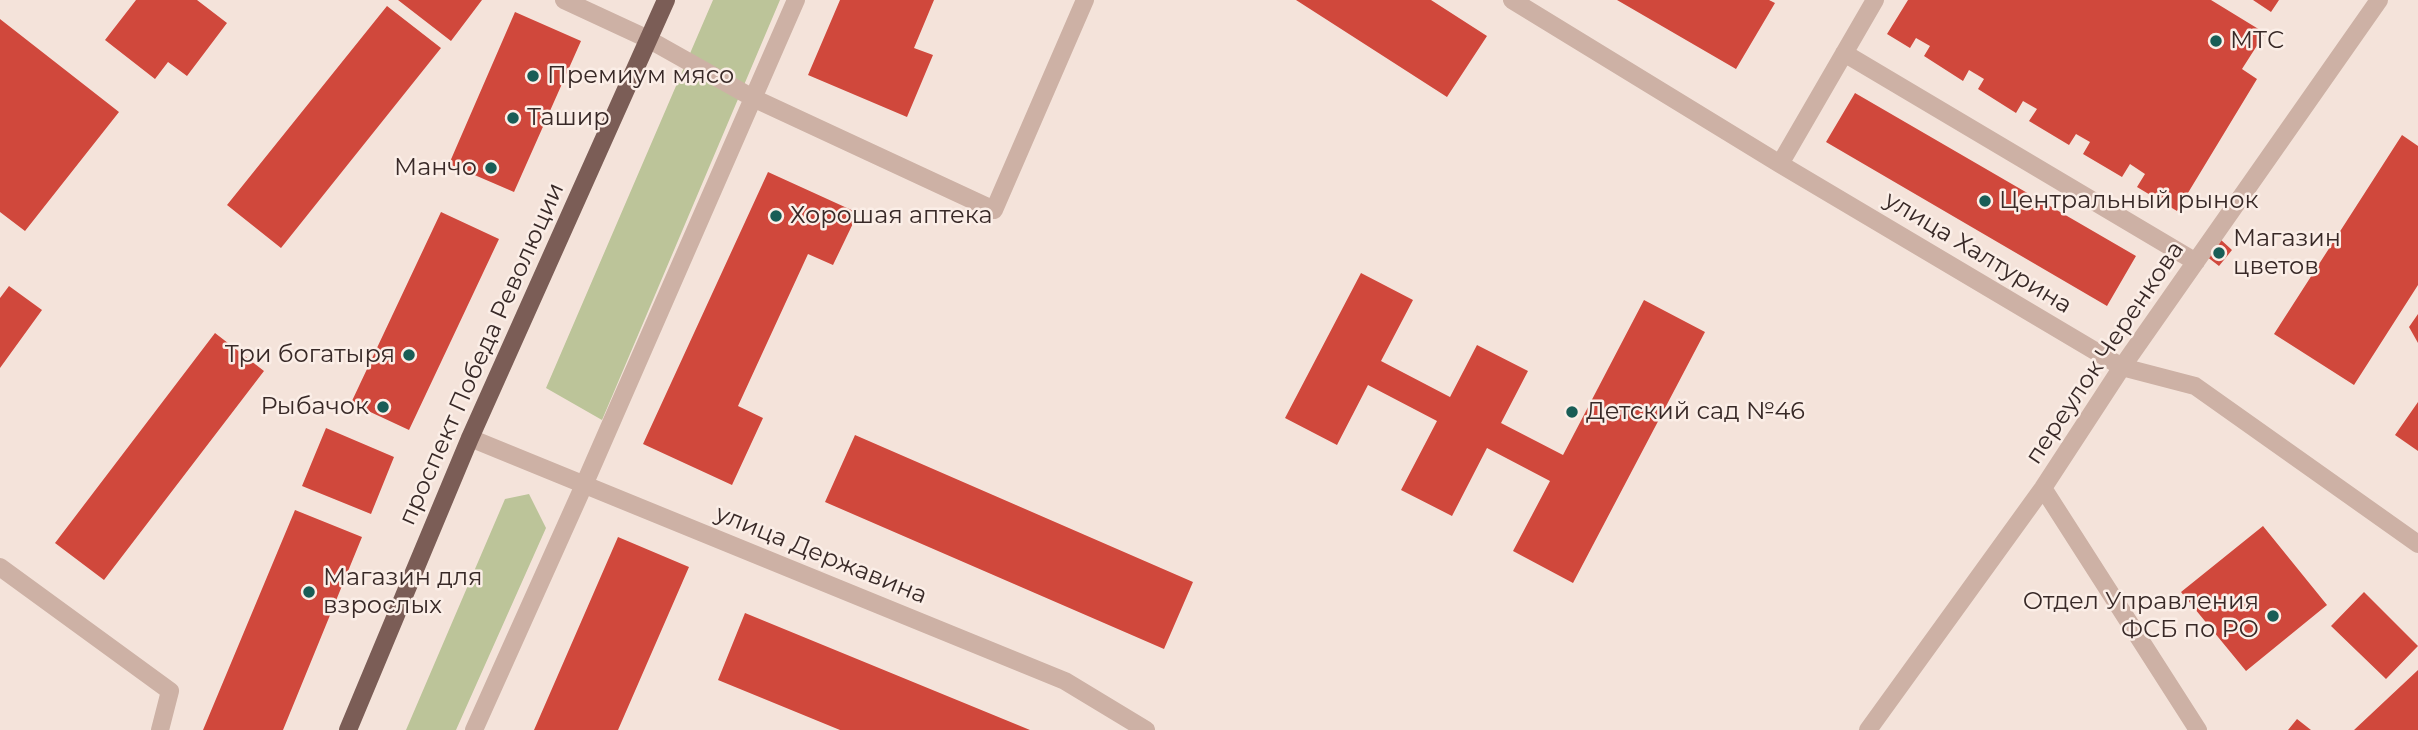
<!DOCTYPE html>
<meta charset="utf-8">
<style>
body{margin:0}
canvas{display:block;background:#f4e3da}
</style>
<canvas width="2418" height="730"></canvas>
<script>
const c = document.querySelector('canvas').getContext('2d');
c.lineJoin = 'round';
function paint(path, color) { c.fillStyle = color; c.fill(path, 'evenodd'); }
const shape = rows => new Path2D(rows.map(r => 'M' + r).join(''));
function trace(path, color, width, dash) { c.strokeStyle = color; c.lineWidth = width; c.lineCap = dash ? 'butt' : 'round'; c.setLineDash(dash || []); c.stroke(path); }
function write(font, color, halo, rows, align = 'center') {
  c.font = font + ' Montserrat,sans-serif'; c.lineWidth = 5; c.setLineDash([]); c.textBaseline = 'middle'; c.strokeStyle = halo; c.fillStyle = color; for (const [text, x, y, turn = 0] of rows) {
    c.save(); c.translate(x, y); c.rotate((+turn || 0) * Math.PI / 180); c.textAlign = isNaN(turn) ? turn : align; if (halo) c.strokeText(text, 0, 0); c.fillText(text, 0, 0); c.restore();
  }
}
const green = shape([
 [713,0,780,0,602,420,546,388],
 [529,494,546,528,456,730,406,730,505,499]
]);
const building = shape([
 [136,0,197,0,227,23,187,76,168,62,155,79,105,40],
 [398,0,482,0,451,41],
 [840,0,934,0,914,48,933,55,907,117,808,75],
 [1296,0,1431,0,1487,36,1447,97],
 [1617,0,1769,0,1775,3,1736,69],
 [1908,0,2211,0,2265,33,2242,69,2257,79,2177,211,2137,187,2145,174,2130,164,2122,177,2083,154,2090,142,2076,134,2069,145,2029,121,2037,109,2023,101,2016,113,1978,89,1984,79,1969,70,1963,81,1924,56,1930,46,1916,38,1910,48,1887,34],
 [2253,0,2279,0,2271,12],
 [387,6,441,48,281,248,227,205],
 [515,12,581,41,514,192,449,164],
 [0,19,119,112,25,231,0,212],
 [1855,93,2136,256,2107,306,1826,142],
 [2402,135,2418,146,2418,285,2354,385,2274,334],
 [768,172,858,213,833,265,808,254,738,406,763,418,732,485,643,444],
 [441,212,499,239,409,430,351,403],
 [2220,239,2232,250,2219,266,2206,256],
 [1361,273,1413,300,1381,361,1450,397,1477,345,1528,371,1501,423,1563,455,1644,300,1705,332,1573,583,1513,551,1550,481,1487,448,1452,516,1401,490,1437,421,1368,385,1337,445,1285,418],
 [9,286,42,310,0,368,0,298],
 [2418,314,2418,343,2409,327],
 [215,333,264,371,104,580,55,543],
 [2418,402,2418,451,2395,435],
 [326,428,394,457,371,514,302,486],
 [855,435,1193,582,1164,649,825,502],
 [295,510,362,537,283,730,203,730],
 [2263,526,2327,605,2246,671,2181,592],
 [618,537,689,567,618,730,534,730],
 [2364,592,2418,646,2386,679,2331,626],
 [745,613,1030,730,840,730,718,680],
 [2418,670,2418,730,2354,730],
 [2297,719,2311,730,2288,730]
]);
const minor = shape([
 [564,0,648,39,753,98,994,210,1085,0],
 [1512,0,1780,164,2122,367,2195,386,2418,544],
 [1844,53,2196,262],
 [1780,164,1875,0],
 [470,438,1065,681,1146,730],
 [2043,488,2198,730],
 [0,567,170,691,160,730],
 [474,730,584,485,796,0],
 [1868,730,2043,488,2122,367,2379,0]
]);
const major = shape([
 [348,730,470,438,666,0]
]);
const markers = [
 [2216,41,7,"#195d56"],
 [533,76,7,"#195d56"],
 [513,118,7,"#195d56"],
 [491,168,7,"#195d56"],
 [1985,201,7,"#195d56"],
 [776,216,7,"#195d56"],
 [2219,253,7,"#195d56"],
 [409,355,7,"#195d56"],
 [383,407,7,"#195d56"],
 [1572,412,7,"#195d56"],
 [309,592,7,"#195d56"],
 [2273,616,7,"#195d56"]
];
const poiNames = [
 ["МТС",2230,41],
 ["Премиум мясо",547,76],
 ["Ташир",527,118],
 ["Манчо",477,168,"right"],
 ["Центральный рынок",1999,201],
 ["Хорошая аптека",790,216],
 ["Магазин",2233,239],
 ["цветов",2233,267],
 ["Три богатыря",395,355,"right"],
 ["Рыбачок",369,407,"right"],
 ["Детский сад №46",1586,412],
 ["Магазин для",323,578],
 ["взрослых",323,606],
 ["Отдел Управления",2259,602,"right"],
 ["ФСБ по РО",2259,630,"right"]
];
const streetNames = [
 ["улица Халтурина",1978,253,31],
 ["переулок Черенкова",2105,353,-56],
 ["проспект Победа Революции",482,354,-66],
 ["улица Державина",821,555,22]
];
paint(green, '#bcc499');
paint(building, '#d0483c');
trace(minor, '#cdb1a5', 18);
trace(major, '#7b5d56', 18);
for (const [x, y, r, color] of markers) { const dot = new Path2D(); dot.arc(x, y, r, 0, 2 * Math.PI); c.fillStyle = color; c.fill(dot); trace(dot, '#fbeee7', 2.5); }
write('24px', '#382927', '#fbeee7', poiNames, 'left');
write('24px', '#382927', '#fbeee7', streetNames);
</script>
